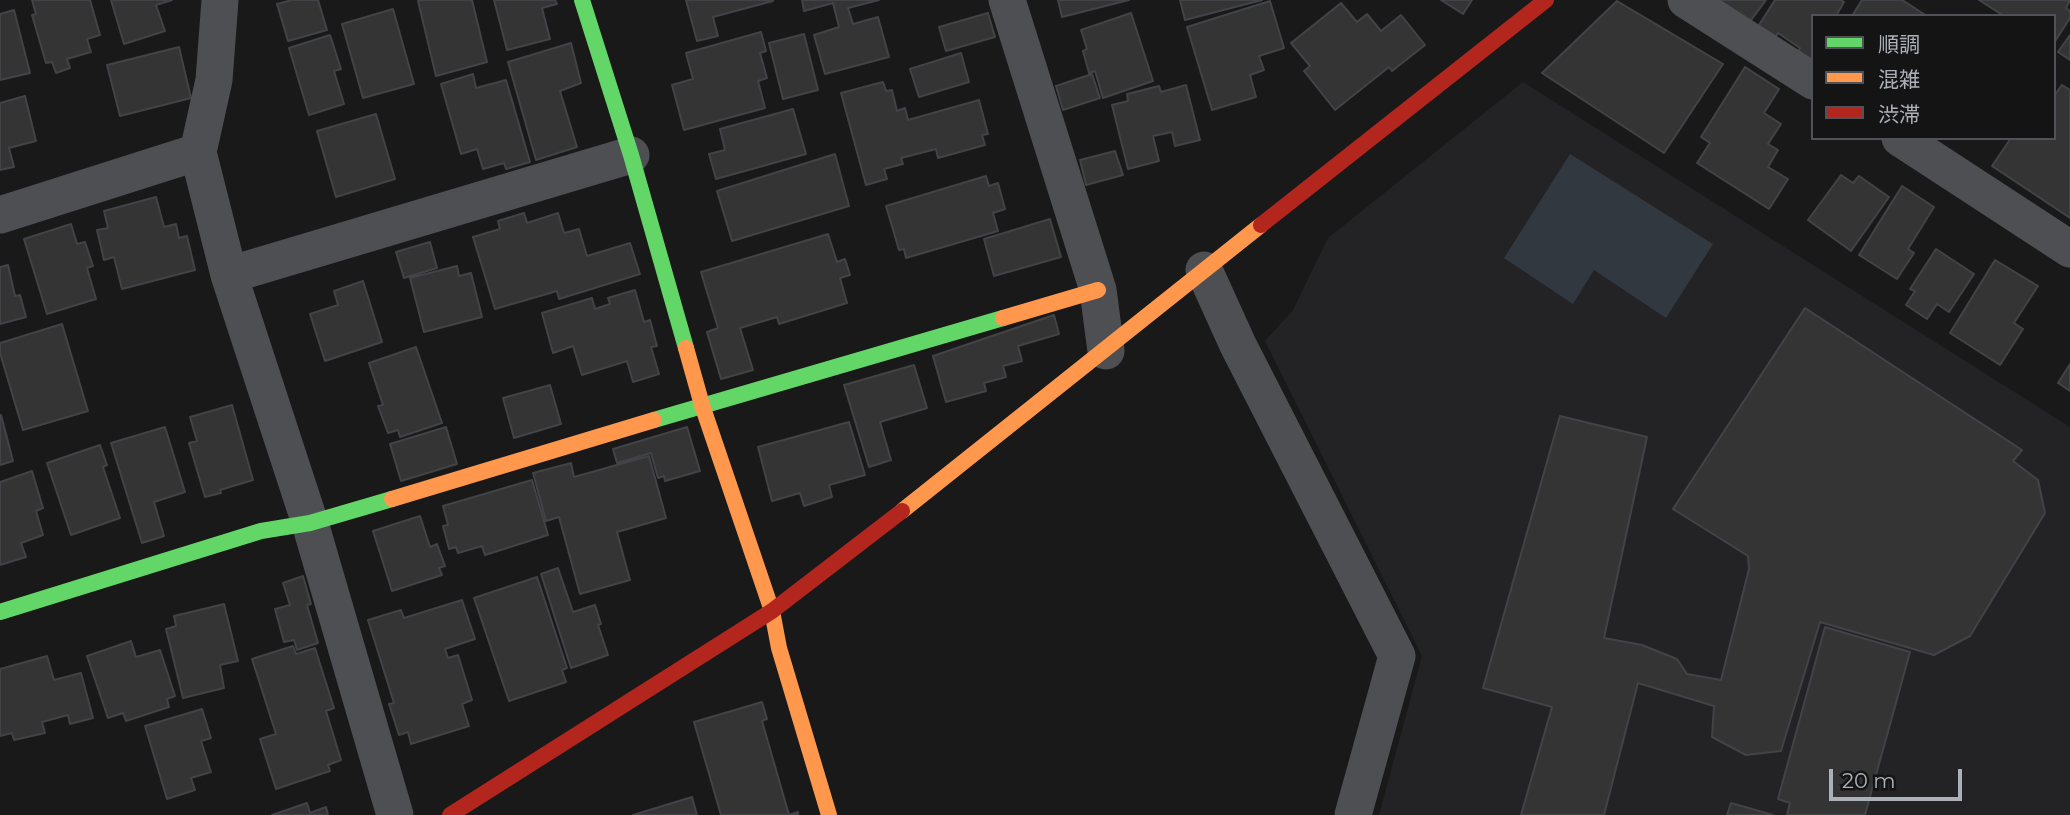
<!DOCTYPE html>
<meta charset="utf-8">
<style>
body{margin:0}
#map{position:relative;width:2070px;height:815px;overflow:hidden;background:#19191a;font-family:Montserrat,"Noto Sans JP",sans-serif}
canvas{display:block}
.legend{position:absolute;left:1811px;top:14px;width:245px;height:126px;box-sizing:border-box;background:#141415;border:2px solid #515257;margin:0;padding:9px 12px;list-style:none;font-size:21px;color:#acb0b9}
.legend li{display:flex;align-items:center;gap:14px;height:35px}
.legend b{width:35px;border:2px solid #515257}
.scale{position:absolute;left:1829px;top:769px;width:133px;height:32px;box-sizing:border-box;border:4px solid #acb0b9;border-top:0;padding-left:9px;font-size:21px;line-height:24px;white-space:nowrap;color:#acb0b9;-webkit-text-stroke:5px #141415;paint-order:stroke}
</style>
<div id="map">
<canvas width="2070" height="815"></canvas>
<ul class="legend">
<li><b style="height:9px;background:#63d668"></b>順調</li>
<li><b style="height:9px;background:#ff974d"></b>混雑</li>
<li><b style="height:9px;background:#b3261e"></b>渋滞</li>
</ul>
<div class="scale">20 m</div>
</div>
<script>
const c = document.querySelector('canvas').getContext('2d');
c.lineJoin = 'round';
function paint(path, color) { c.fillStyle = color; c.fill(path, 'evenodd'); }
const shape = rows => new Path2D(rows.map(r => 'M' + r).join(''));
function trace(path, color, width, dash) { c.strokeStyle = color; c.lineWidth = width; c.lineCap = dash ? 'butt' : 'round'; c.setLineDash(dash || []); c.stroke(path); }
const built = shape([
 [1523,82,2070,427,2070,815,1379,815,1422,656,1265,341,1293,310,1328,238]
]);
const water = shape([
 [1570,154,1713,244,1666,318,1594,270,1573,304,1504,258]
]);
const building = shape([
 [32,0,90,0,100,35,87,39,91,52,67,59,70,68,56,73,52,62,46,63,32,15,36,14,32,0],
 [111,0,172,0,156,5,165,31,124,44,111,0],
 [292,0,318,0,327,30,288,41,277,4,292,0],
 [423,0,472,0,487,62,436,76,418,1,423,0],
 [494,0,555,0,557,4,542,8,550,39,507,50,494,0],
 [686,0,773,0,773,1,713,17,718,36,697,41,686,0],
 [802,0,879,0,848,8,853,24,878,17,889,57,825,74,814,35,839,27,833,3,804,11,802,0],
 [1058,0,1129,0,1062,17,1058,0],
 [1180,0,1262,0,1185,20,1180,0],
 [1441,0,1472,0,1463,14,1441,0],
 [1718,0,1766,0,1749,23,1718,0],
 [1775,0,1841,0,1844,2,1836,16,1813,16,1813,62,1798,52,1800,48,1778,33,1774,39,1757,28,1775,0],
 [1862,0,1902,0,1927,16,1852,16,1862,0],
 [1979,0,2070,0,2066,8,2070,11,2070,18,2054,43,2054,16,2004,16,1979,0],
 [1270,1,1284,48,1259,56,1264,70,1250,75,1256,97,1212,110,1187,27,1270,1],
 [1617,1,1723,64,1664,153,1542,73,1617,1],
 [1341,3,1357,22,1367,14,1381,31,1401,15,1425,45,1392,71,1389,67,1335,110,1304,71,1310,66,1291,43,1341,3],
 [393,9,414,84,363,98,342,24,393,9],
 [14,10,30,73,0,80,0,14,14,10],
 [988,13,995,37,946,51,939,27,988,13],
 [1131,13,1153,81,1103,98,1095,71,1089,73,1083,51,1087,49,1081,30,1131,13],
 [761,32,766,51,760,53,767,78,758,81,765,108,684,130,672,85,693,79,686,53,761,32],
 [804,34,818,90,783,99,769,43,804,34],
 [330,35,341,69,334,71,344,104,309,115,289,48,330,35],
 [2070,35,2070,60,2058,52,2070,35],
 [571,43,581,83,560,91,577,147,536,160,508,62,571,43],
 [179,47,191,98,120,116,107,65,179,47],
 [961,53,969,82,919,97,910,69,961,53],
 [1745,67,1779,89,1764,113,1781,124,1768,144,1778,150,1768,167,1788,179,1769,209,1697,163,1710,143,1701,137,1745,67],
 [473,74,476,88,506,80,530,162,506,169,504,163,483,169,477,149,461,154,441,84,473,74],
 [1092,74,1100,98,1063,110,1056,86,1092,74],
 [883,82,886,91,892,90,897,111,905,108,908,120,979,100,988,134,982,135,985,145,938,158,936,149,901,158,903,164,884,169,887,179,866,185,841,93,883,82],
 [1186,85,1200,140,1175,146,1172,132,1153,136,1159,161,1128,169,1112,105,1128,101,1127,94,1159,86,1161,92,1186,85],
 [2062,85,2070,90,2070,218,1992,166,2011,138,2054,138,2054,96,2062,85],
 [25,96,36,141,9,148,14,167,0,170,0,103,25,96],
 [793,109,806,154,716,179,709,154,725,150,720,129,793,109],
 [376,114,395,179,336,197,317,131,376,114],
 [1115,151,1123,175,1086,185,1080,160,1115,151],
 [835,154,849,206,732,241,717,191,835,154],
 [1841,175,1853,183,1859,176,1889,197,1851,251,1808,220,1841,175],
 [986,176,989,186,998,183,1005,209,993,213,998,231,906,258,904,249,899,250,886,206,986,176],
 [1902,186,1934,207,1908,249,1914,253,1897,279,1859,255,1902,186],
 [156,197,164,227,176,224,179,238,187,236,195,270,122,289,114,257,104,260,97,230,108,228,104,211,156,197],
 [524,213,527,223,558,213,564,233,579,229,587,256,630,243,640,274,559,299,557,291,495,309,473,237,500,229,498,221,524,213],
 [1050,219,1061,257,994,276,984,239,1050,219],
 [71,224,77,244,85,242,93,266,87,268,96,299,47,314,24,239,71,224],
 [828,234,837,262,845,259,850,275,840,278,847,303,779,324,777,317,740,328,753,370,721,379,707,332,718,328,701,272,828,234],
 [430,242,437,268,404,278,396,252,430,242],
 [1936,249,1974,274,1949,312,1937,304,1927,319,1906,305,1915,291,1910,289,1936,249],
 [1995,260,2038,286,2014,323,2023,329,2000,365,1950,333,1995,260],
 [8,265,15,296,20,295,26,317,0,324,0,267,8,265],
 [457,266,459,276,471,273,482,317,424,332,410,278,457,266],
 [363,281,382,342,325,361,310,314,338,305,334,291,363,281],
 [635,290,644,322,650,320,657,346,651,347,659,374,633,382,627,361,582,375,573,346,553,353,542,313,592,298,595,309,610,304,608,298,635,290],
 [1805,308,2022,450,2013,461,2038,480,2045,513,1970,636,1934,655,1820,622,1781,751,1746,755,1712,737,1714,706,1638,683,1604,815,1521,815,1552,707,1483,688,1560,416,1647,437,1604,638,1642,645,1677,659,1687,674,1721,680,1749,569,1748,556,1673,509,1805,308],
 [1054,315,1059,334,1018,346,1022,361,1003,366,1006,377,984,383,986,391,946,402,933,356,1054,315],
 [62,324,88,411,23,430,0,353,0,343,62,324],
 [416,347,442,423,400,437,398,430,388,433,378,406,383,405,369,363,416,347],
 [2070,364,2070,391,2058,383,2070,364],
 [914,365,927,408,880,422,891,460,869,467,844,385,914,365],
 [550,385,561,424,514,438,503,398,550,385],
 [232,405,253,480,220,490,221,493,205,497,189,443,197,441,190,417,232,405],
 [1,415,13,461,0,465,0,416,1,415],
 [849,422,865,475,829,485,832,497,804,506,800,493,772,501,758,447,849,422],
 [165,427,185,492,154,502,164,536,142,543,111,443,165,427],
 [446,427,457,464,401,481,390,444,446,427],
 [687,427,700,471,665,481,664,476,658,478,651,453,617,463,613,449,687,427],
 [100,445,107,465,103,467,120,518,71,535,47,463,100,445],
 [649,456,666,518,617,532,630,580,580,594,559,517,546,521,533,473,571,463,574,477,649,456],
 [32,471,43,508,36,511,43,535,21,543,26,557,0,565,0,482,32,471],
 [532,480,548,535,485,555,482,546,458,553,456,547,449,549,443,526,448,525,443,506,532,480],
 [420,516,430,547,437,544,445,566,439,568,442,575,392,591,373,531,420,516],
 [558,568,573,612,595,605,601,624,598,625,608,655,571,668,541,574,558,568],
 [303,576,311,604,307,605,318,643,297,650,294,640,284,642,275,609,290,605,283,583,303,576],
 [537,577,567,668,562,670,566,682,509,701,474,598,537,577],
 [462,600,475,639,445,649,448,658,458,655,472,700,462,704,469,726,411,744,408,732,399,735,389,704,394,703,368,620,401,610,404,618,462,600],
 [224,604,238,661,220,665,224,688,183,698,166,629,176,626,174,616,224,604],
 [1825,627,1910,652,1865,815,1787,815,1790,803,1778,799,1825,627],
 [131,641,136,657,160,650,175,696,167,699,169,707,126,721,123,713,108,718,87,656,131,641],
 [293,646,296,654,315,648,334,708,326,711,341,760,328,765,330,771,276,789,260,739,276,734,252,659,293,646],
 [47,656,54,680,81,673,93,718,70,724,68,715,42,722,45,733,14,740,12,733,0,736,0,669,47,656],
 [762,702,767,719,762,721,789,815,798,812,798,815,721,815,694,722,762,702],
 [202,709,211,738,201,741,211,772,191,778,195,790,167,799,145,726,202,709],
 [692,797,697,815,633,815,692,797],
 [307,803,310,813,326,807,328,815,272,815,307,803],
 [1731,803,1773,815,1727,815,1731,803]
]);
const street = shape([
 [220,0,214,80,198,152,229,275,310,523,395,815],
 [1007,0,1098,290,1106,351],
 [1686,0,1813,81],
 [1900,138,2070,249],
 [0,215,198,152],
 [1204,270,1238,345,1397,656,1353,815],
 [229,275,631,155]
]);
const fast = shape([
 [582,0,631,155,686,348],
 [654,420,1003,318],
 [0,612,261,531,310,523,392,499]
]);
const slow = shape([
 [1003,318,1098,290],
 [686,348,702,405,772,611,779,648,829,815],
 [392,499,654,420],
 [902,511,1261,225]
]);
const jam = shape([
 [1261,225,1546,0],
 [450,815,772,611,902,511]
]);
paint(built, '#232325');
paint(water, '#31383f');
paint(building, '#343435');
trace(building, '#424346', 2);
trace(street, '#4e4f52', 37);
trace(fast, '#63d668', 16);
trace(slow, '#ff974d', 16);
trace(jam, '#b3261e', 16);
</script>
